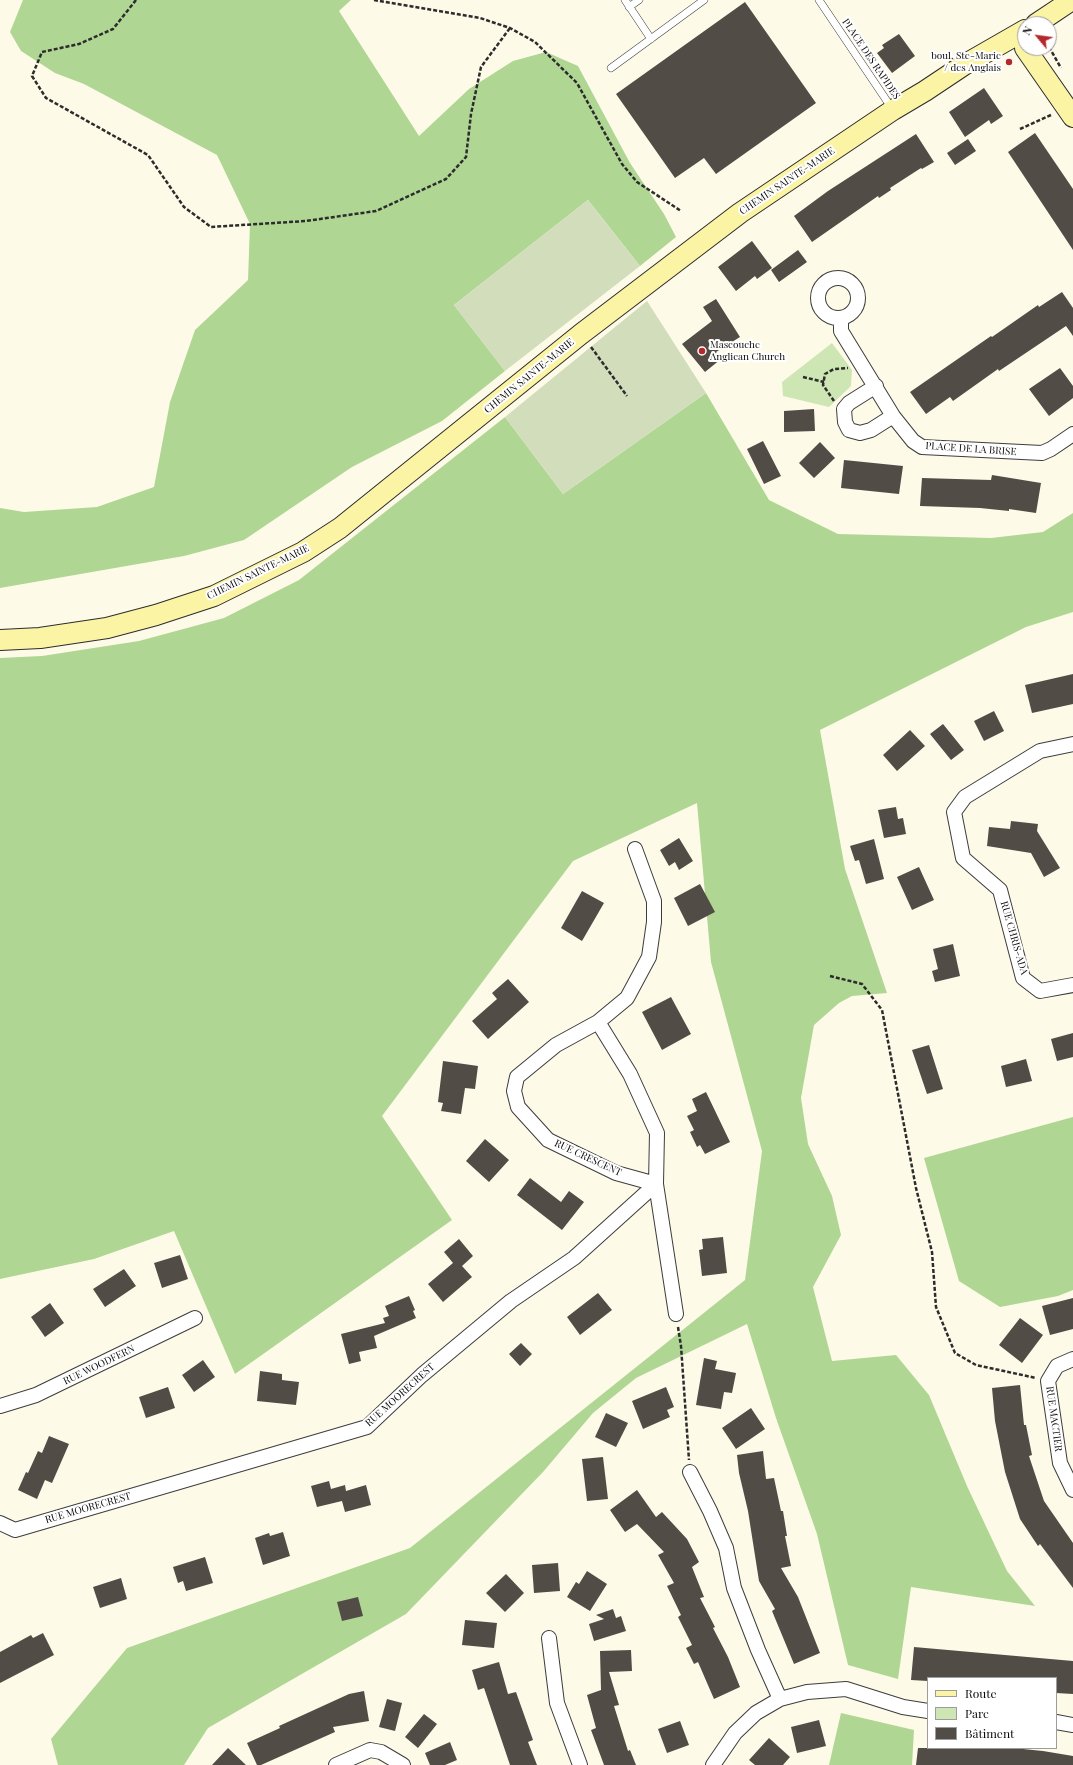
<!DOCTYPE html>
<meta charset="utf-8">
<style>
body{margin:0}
#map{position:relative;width:1073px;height:1765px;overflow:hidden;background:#fefae8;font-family:"Playfair Display",serif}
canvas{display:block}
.legend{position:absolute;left:927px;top:1677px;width:130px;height:72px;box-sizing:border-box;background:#fff;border:1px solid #9d9d9d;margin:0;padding:5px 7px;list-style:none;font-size:12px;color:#0a0a0a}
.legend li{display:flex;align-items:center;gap:8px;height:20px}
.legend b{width:20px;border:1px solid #9d9d9d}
.north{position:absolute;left:1017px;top:16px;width:40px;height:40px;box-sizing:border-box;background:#fff;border:1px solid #9d9d9d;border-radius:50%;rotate:299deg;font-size:11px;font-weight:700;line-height:16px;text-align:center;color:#0a0a0a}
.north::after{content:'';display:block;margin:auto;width:14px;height:18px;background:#b4292c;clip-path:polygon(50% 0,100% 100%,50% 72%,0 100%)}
</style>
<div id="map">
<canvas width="1073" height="1765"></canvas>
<ul class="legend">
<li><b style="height:5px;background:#fcf4a5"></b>Route</li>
<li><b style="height:11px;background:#cde6b4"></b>Parc</li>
<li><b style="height:11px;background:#524c47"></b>Bâtiment</li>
</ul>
<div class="north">N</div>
</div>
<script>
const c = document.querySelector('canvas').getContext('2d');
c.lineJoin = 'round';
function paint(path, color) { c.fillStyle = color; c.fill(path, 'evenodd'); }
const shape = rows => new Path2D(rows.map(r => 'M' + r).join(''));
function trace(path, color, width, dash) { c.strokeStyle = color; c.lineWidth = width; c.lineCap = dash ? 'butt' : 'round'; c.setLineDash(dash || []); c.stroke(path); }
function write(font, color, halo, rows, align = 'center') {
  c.font = font + ' "Playfair Display",serif'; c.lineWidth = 4; c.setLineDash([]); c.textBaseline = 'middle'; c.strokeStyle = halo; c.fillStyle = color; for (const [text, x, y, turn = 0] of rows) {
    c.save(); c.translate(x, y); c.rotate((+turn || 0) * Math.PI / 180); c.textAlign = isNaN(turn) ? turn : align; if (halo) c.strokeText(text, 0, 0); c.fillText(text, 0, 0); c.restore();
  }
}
const green = shape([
 [832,343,852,370,851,386,829,407,783,396,782,382]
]);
const forest = shape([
 [23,0,351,0,339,11,419,136,469,89,513,61,546,52,578,66,630,163,664,214,676,237,640,266,588,200,454,305,505,371,442,421,352,467,244,540,184,556,0,588,0,508,24,512,97,507,154,487,170,402,195,330,248,280,250,224,217,155,84,84,55,73,21,51,10,32],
 [706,393,769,500,838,534,991,538,1043,532,1073,513,1073,612,1026,627,820,730,845,869,887,993,852,996,839,1003,814,1025,801,1098,808,1144,832,1196,841,1235,813,1287,832,1361,896,1355,929,1395,967,1486,1007,1571,1035,1606,911,1587,898,1679,848,1665,817,1534,776,1418,747,1324,636,1378,593,1413,543,1472,406,1614,208,1728,184,1765,58,1765,51,1739,127,1648,410,1548,745,1280,762,1151,711,962,697,803,573,861,382,1116,452,1220,235,1374,174,1231,94,1259,0,1279,0,658,42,656,139,641,224,618,299,580,505,417,563,494],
 [1073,1117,1073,1290,1058,1296,1000,1307,959,1281,924,1158],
 [841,1713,914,1730,912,1765,829,1765]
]);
const cemetery = shape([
 [588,200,640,266,505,371,454,305],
 [647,301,706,393,563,494,505,417]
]);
const building = shape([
 [745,2,816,103,716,174,704,158,675,178,616,94],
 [899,34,915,56,892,73,877,53,884,48,882,45],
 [984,88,1003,116,991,124,989,120,965,137,949,112],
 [1035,133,1073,189,1073,250,1008,152],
 [916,134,934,162,922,169,921,168,890,188,891,190,879,198,878,196,812,242,794,216,828,191],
 [968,139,976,151,955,165,947,153],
 [752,241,772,268,757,279,755,276,736,291,718,267],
 [798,250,807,262,779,282,771,270],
 [1062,292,1073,308,1073,336,1066,326,999,371,998,369,953,401,950,397,926,414,910,392,991,336,992,337,1038,305,1039,307],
 [716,299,740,337,716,352,721,359,705,372,682,344,712,321,703,307],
 [1060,368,1073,386,1073,398,1049,416,1029,389],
 [814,409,815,431,784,432,784,411],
 [763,441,781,476,764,484,747,449],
 [820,442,835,458,814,478,799,463],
 [844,460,903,466,899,494,841,488],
 [992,475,1041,483,1036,513,1009,509,1009,511,980,508,920,506,922,478,991,480],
 [1073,674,1073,704,1032,713,1025,685],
 [994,711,1004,731,984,741,974,721],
 [943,724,964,750,951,760,930,734],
 [910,730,925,746,897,771,883,755],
 [896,807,898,819,903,818,906,834,884,838,878,810],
 [1011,821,1038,824,1037,831,1060,868,1044,877,1031,853,987,846,989,827,1010,829],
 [679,838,693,861,679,870,675,862,669,866,660,850],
 [874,839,884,879,866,884,859,860,855,861,850,846],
 [919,867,934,900,912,910,897,877],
 [700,884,715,912,688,926,674,898],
 [582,891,604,903,582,941,561,928],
 [953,944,960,976,935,982,932,971,938,969,933,949],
 [508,979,529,1002,488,1039,472,1021,497,999,492,993],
 [671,997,691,1034,662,1050,642,1012],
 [1073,1033,1073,1057,1057,1061,1051,1039],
 [929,1045,943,1089,927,1094,912,1050],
 [1026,1059,1032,1081,1006,1087,1001,1066],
 [443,1061,478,1066,475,1089,465,1088,461,1114,441,1111,443,1103,438,1102],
 [706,1092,730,1142,705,1154,700,1145,697,1147,690,1132,694,1130,687,1116,697,1111,692,1099],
 [485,1139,509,1160,489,1182,466,1161],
 [530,1178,561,1202,569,1191,584,1202,562,1230,517,1195],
 [723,1237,727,1273,702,1276,699,1250,703,1249,702,1239],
 [459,1239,473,1256,462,1266,472,1277,443,1302,428,1284,453,1263,444,1252],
 [180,1255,188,1279,162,1288,154,1263],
 [124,1269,136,1286,105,1307,93,1289],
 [598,1293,612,1310,580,1335,567,1317],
 [409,1296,415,1310,413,1311,416,1318,374,1336,377,1348,359,1352,361,1361,349,1364,341,1334,385,1323,383,1318,389,1316,385,1306],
 [1073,1298,1073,1329,1050,1335,1042,1306],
 [50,1303,64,1323,45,1337,31,1317],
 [1020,1318,1043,1335,1022,1363,999,1345],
 [521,1343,532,1354,520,1366,509,1354],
 [704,1358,717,1361,715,1369,736,1373,732,1393,724,1392,721,1409,696,1405],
 [203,1360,215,1377,194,1392,182,1375],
 [260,1371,282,1374,282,1380,299,1382,296,1405,257,1401],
 [1020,1385,1024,1425,1026,1425,1032,1455,1029,1456,1044,1501,1073,1543,1073,1588,1040,1544,1038,1546,1020,1519,1005,1472,995,1421,992,1388],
 [168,1387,175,1408,146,1418,139,1397],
 [666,1387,674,1407,667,1410,670,1417,643,1429,632,1401],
 [751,1408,765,1429,736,1449,722,1428],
 [606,1413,628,1423,616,1447,595,1437],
 [49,1436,69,1444,52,1483,45,1480,37,1499,18,1490,26,1472,28,1473,38,1451,42,1453],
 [763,1451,766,1479,774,1478,781,1511,783,1511,787,1536,785,1536,791,1566,781,1568,798,1597,820,1653,794,1664,772,1611,775,1609,759,1581,748,1511,739,1473,737,1455],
 [603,1457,608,1499,587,1501,582,1459],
 [329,1481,331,1489,345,1485,346,1491,366,1485,371,1505,345,1512,342,1501,317,1507,311,1486],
 [637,1490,656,1517,662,1512,687,1539,699,1562,692,1567,704,1597,700,1598,715,1627,713,1628,728,1657,740,1687,714,1699,698,1662,694,1664,686,1648,692,1645,678,1617,681,1615,667,1586,674,1583,658,1555,664,1552,637,1524,625,1532,610,1510],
 [283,1532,290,1556,263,1565,255,1538,269,1533,270,1536],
 [205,1557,213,1583,186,1591,183,1581,178,1583,173,1567],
 [558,1563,560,1591,534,1593,532,1565],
 [587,1571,607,1584,590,1611,567,1597,576,1582,579,1584],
 [506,1574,524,1593,505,1612,486,1593],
 [121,1578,127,1599,100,1608,93,1587],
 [358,1597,363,1616,342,1621,337,1602],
 [613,1609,616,1618,621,1616,626,1631,594,1641,589,1624,604,1619,596,1615],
 [465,1620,497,1623,494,1648,462,1645],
 [43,1633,54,1655,0,1683,0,1652,31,1635,33,1638],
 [914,1647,1073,1661,1073,1694,1056,1693,1056,1678,928,1678,928,1681,911,1680],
 [631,1650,632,1671,609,1672,619,1705,614,1706,628,1751,630,1750,636,1765,604,1765,591,1730,596,1728,587,1695,601,1690,600,1651],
 [499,1662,508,1694,516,1692,533,1740,528,1742,537,1765,510,1765,484,1688,478,1690,472,1670],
 [364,1691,369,1721,333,1727,335,1732,261,1765,257,1765,247,1743,280,1728,279,1726,349,1694],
 [387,1699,402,1703,395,1731,379,1727],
 [424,1714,437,1724,418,1748,405,1737],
 [819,1720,826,1746,797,1753,791,1727],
 [680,1721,689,1745,667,1753,658,1729],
 [769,1738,790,1757,783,1765,755,1765,749,1760],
 [450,1742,457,1760,445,1765,430,1765,425,1753],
 [228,1748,246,1765,212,1765],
 [918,1748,1013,1748,1043,1751,1073,1756,1073,1765,916,1765]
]);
const path = shape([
 [136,0,113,29,79,44,42,52,32,76,46,98,148,155,184,207,211,227,306,221,376,211,446,179,466,157,471,114,481,67,510,28],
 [374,0,480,18,510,28,535,42,577,83,622,164,637,182,681,211],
 [1049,47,1061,68],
 [1020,129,1051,115],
 [591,347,627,396],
 [803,377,824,382],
 [834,401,823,385,825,374,834,369,848,368],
 [830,976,862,984,882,1010,916,1188,932,1252,936,1307,955,1353,976,1365,1036,1378],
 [678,1327,681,1346,689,1460]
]);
const lane = shape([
 [625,0,651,39],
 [819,0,893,110],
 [629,7,639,0],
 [611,68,704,0]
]);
const street = shape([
 '818 298a20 20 0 1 1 40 0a20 20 0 1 1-40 0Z',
 [841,318,841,331,893,416,913,441,922,447,1042,453,1051,449,1073,434],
 [876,386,849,403,844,409,845,422,849,430,860,433,871,430,893,416],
 [1073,744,1040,751,965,797,954,812,963,858,1000,890,1023,978,1040,991,1073,985],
 [598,1022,627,998,649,957,654,922,654,901,635,849],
 [656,1184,616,1173,548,1140,518,1107,514,1091,517,1077,556,1045,598,1022,630,1074,657,1133,656,1184,676,1314],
 [1073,1359,1057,1366,1048,1381,1060,1463,1073,1490],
 [0,1406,36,1395,195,1318],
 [690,1472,710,1511,726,1548,734,1588,758,1650,780,1699],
 [0,1523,15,1530,367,1427,422,1375,511,1301,574,1258,656,1184],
 [549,1638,557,1703,580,1765],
 [1056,1722,1073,1725],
 [336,1765,370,1750,381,1752,403,1765],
 [713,1765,735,1733,756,1713,780,1699,807,1692,846,1689,903,1707,928,1711]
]);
const secondary = shape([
 [1036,24,1072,0],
 [1025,48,1073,117],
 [0,640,40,638,107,628,156,615,214,596,303,552,340,528,581,334,740,213,893,110,925,91,964,65,1025,30]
]);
const markers = [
 [1009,62,4,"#b4292c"],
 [702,351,4,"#b4292c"]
];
const poiNames = [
 ["boul. Ste-Marie",1001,56],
 ["/ des Anglais",1001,68],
 ["Mascouche",710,345,"left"],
 ["Anglican Church",710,357,"left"]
];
const streetNames = [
 ["PLACE DES RAPIDES",871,59,56],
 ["CHEMIN SAINTE-MARIE",787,181,-34],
 ["CHEMIN SAINTE-MARIE",529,376,-39],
 ["PLACE DE LA BRISE",971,449,4],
 ["CHEMIN SAINTE-MARIE",258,572,-26],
 ["RUE CHRIS-ADA",1014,938,74],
 ["RUE CRESCENT",588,1158,25],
 ["RUE WOODFERN",99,1365,-26],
 ["RUE MOORECREST",400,1395,-42],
 ["RUE MACTIER",1054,1419,82],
 ["RUE MOORECREST",88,1508,-16]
];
paint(green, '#cde6b4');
paint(forest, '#b0d694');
paint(cemetery, '#d2ddbc');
paint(building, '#524c47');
trace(lane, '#3d3d3d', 8);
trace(street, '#3d3d3d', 16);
trace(secondary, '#2c2c2c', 22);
trace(path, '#2c2c2c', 2.5, [4, 2]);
trace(lane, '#fff', 7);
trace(street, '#fff', 14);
trace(secondary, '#fcf4a5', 20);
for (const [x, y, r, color] of markers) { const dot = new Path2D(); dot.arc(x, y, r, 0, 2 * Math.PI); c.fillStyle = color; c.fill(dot); trace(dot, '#fff', 1.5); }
write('10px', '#0a0a0a', '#fff', poiNames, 'right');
write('10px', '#0a0a0a', '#fff', streetNames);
</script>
